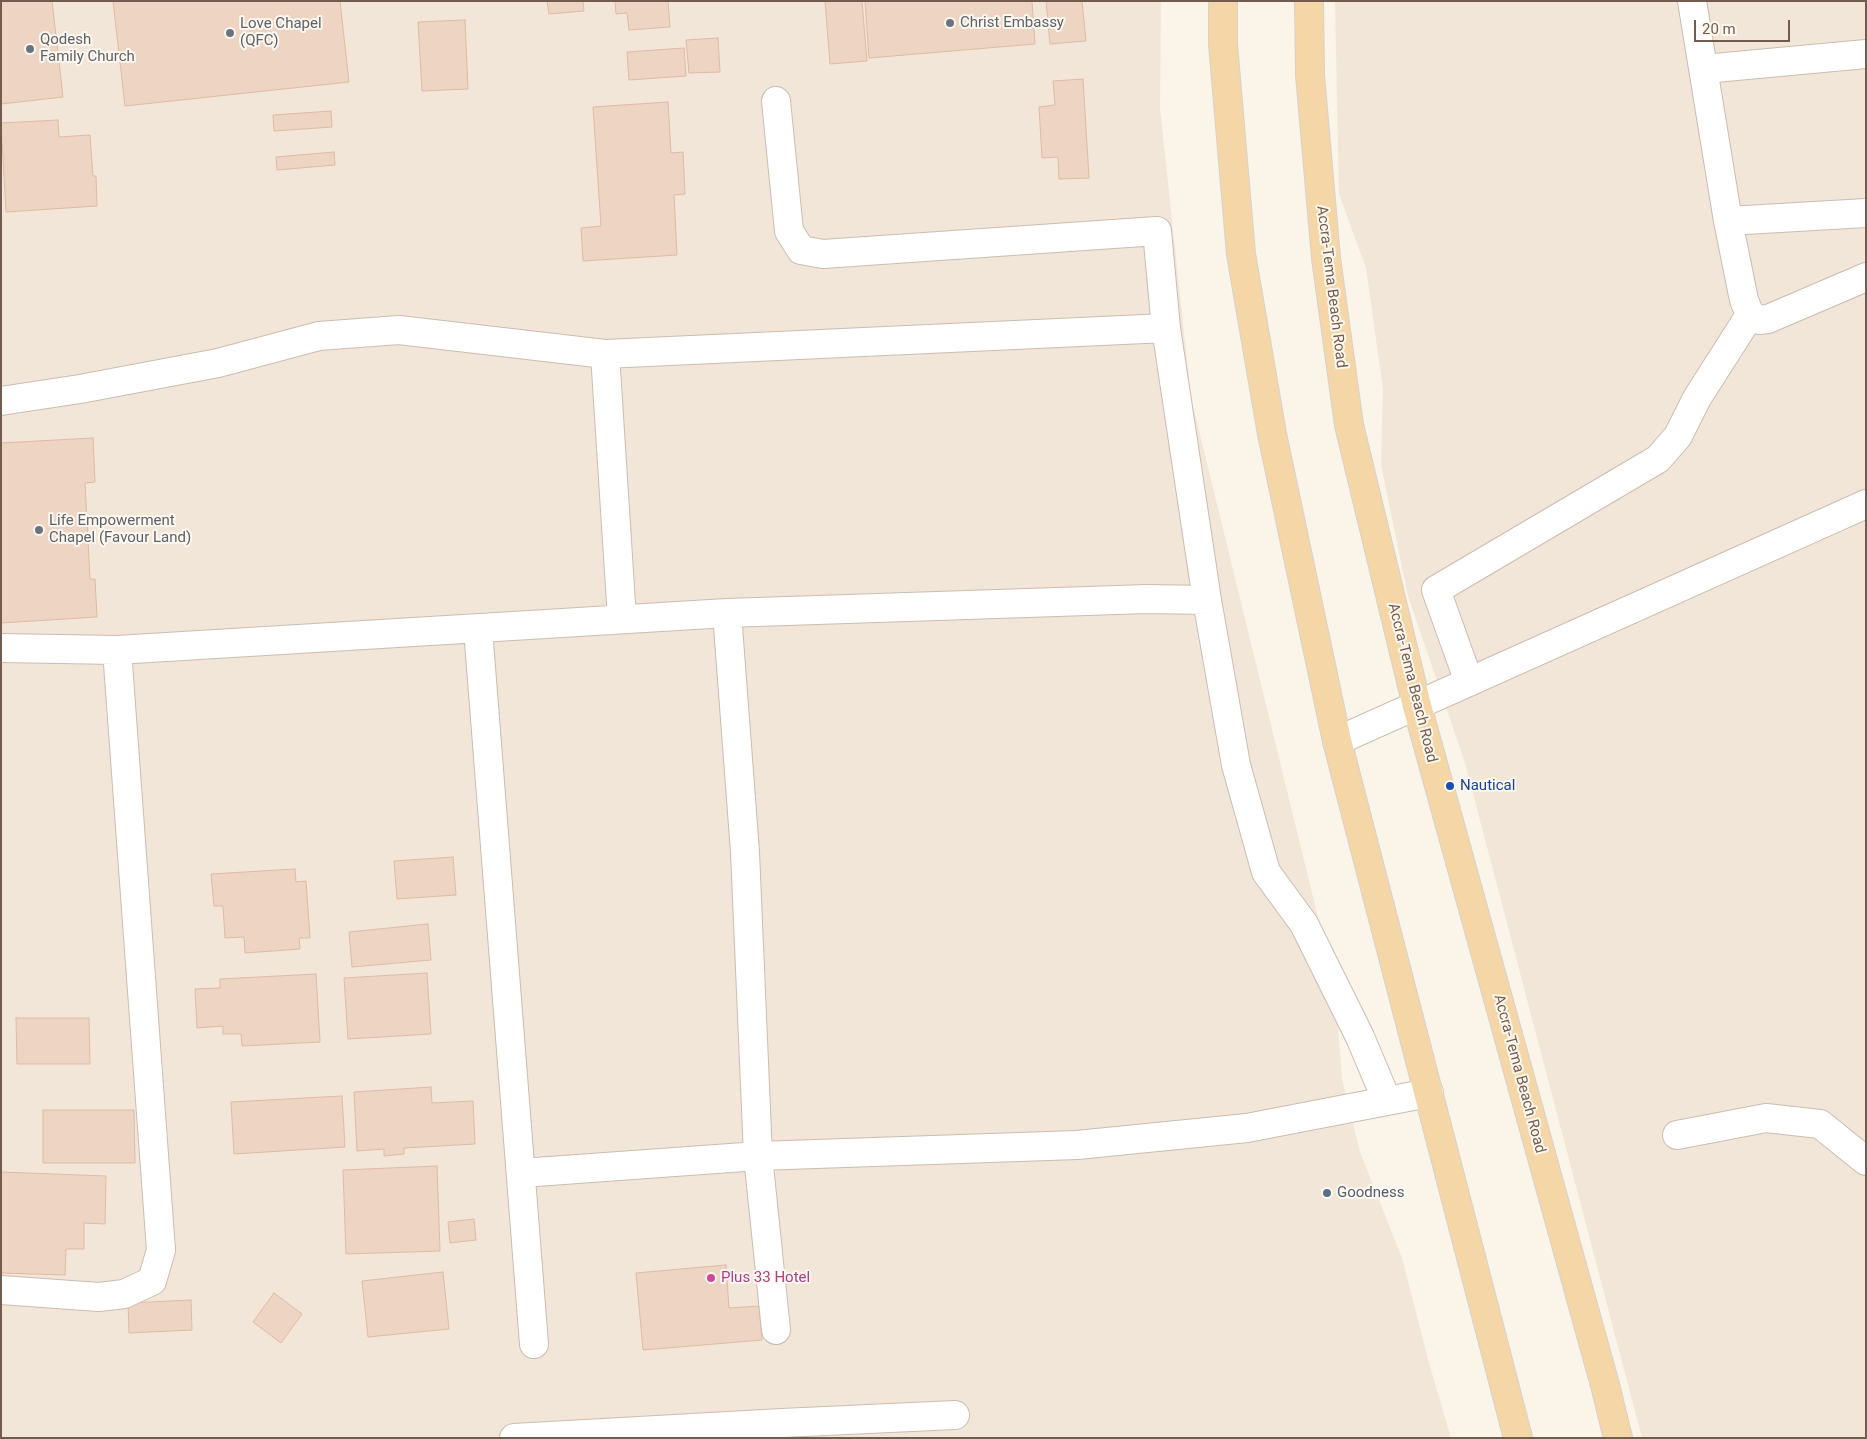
<!DOCTYPE html>
<style>
body{margin:0}
#map{position:relative;width:1867px;height:1439px;overflow:hidden;background:#fbf4e9;font-family:Roboto,sans-serif}
canvas{display:block}
.frame{position:absolute;inset:0;border:2px solid #745b4f;pointer-events:none}
.scale{position:absolute;left:1694px;top:20px;width:96px;height:22px;box-sizing:border-box;border:2px solid #745b4f;border-top:0;padding-left:6px;font-size:15px;line-height:18px;white-space:nowrap;color:#745b4f;-webkit-text-stroke:4px #fef8ef;paint-order:stroke}
</style>
<div id="map">
<canvas width="1867" height="1439"></canvas>
<div class="frame"></div>
<div class="scale">20 m</div>
</div>
<script>
const c = document.querySelector('canvas').getContext('2d');
c.lineJoin = 'round';
function paint(path, color) { c.fillStyle = color; c.fill(path, 'evenodd'); }
const shape = rows => new Path2D(rows.map(r => 'M' + r).join(''));
function trace(path, color, width, dash) { c.strokeStyle = color; c.lineWidth = width; c.lineCap = dash ? 'butt' : 'round'; c.setLineDash(dash || []); c.stroke(path); }
function write(font, color, halo, rows, align = 'center') {
  c.font = font + ' Roboto,sans-serif'; c.lineWidth = 4; c.setLineDash([]); c.textBaseline = 'middle'; c.strokeStyle = halo; c.fillStyle = color; for (const [text, x, y, turn = 0] of rows) {
    c.save(); c.translate(x, y); c.rotate((+turn || 0) * Math.PI / 180); c.textAlign = isNaN(turn) ? turn : align; if (halo) c.strokeText(text, 0, 0); c.fillText(text, 0, 0); c.restore();
  }
}
const residential = shape([
 [1,1,1161,1,1160,108,1191,398,1335,987,1342,1079,1360,1152,1402,1258,1429,1363,1451,1438,1,1438],
 [1335,1,1866,1,1866,1438,1642,1438,1465,763,1408,596,1381,465,1383,389,1366,268,1339,194]
]);
const building = shape([
 [1,1,52,1,63,97,1,104,1,1],
 [113,1,340,1,349,82,125,106,113,1],
 [547,1,583,1,584,11,549,14,547,1],
 [615,1,668,1,670,27,629,30,627,13,616,14,615,1],
 [825,1,862,1,867,61,830,64,825,1],
 [865,1,1032,1,1035,44,869,58,865,1],
 [1046,1,1082,1,1086,41,1050,44,1046,1],
 [465,20,468,89,422,91,418,22,465,20],
 [718,38,720,72,689,73,686,40,718,38],
 [684,48,686,76,629,80,627,52,684,48],
 [1083,79,1089,178,1059,179,1058,157,1042,158,1039,107,1055,105,1053,81,1083,79],
 [668,102,671,153,683,152,685,194,674,195,677,255,583,261,581,228,601,226,593,107,668,102],
 [331,111,332,127,274,131,273,115,331,111],
 [58,120,59,137,90,135,93,176,96,176,97,206,6,212,1,123,58,120],
 [334,152,335,165,277,170,276,157,334,152],
 [93,438,95,482,85,483,90,579,95,579,97,617,1,623,1,443,93,438],
 [453,857,456,895,397,899,394,861,453,857],
 [295,869,296,882,306,881,310,938,299,938,300,949,245,953,244,937,225,938,223,906,214,906,211,874,295,869],
 [428,924,431,960,352,967,349,932,428,924],
 [427,973,431,1034,348,1039,344,978,427,973],
 [316,974,320,1042,242,1046,241,1034,223,1034,223,1026,197,1028,195,989,220,988,220,979,316,974],
 [16,1018,89,1018,90,1064,17,1064,16,1018],
 [431,1087,432,1103,473,1101,475,1144,404,1148,404,1154,384,1156,384,1149,357,1151,354,1092,431,1087],
 [342,1096,345,1147,234,1154,231,1102,342,1096],
 [43,1110,134,1110,135,1163,43,1163,43,1110],
 [437,1166,440,1251,346,1254,343,1170,437,1166],
 [1,1172,106,1176,105,1224,84,1223,84,1249,66,1249,65,1275,1,1273,1,1172],
 [474,1219,476,1240,450,1243,448,1222,474,1219],
 [726,1265,729,1308,759,1306,762,1340,643,1350,636,1273,726,1265],
 [443,1272,449,1329,368,1337,362,1281,443,1272],
 [274,1293,302,1314,281,1343,253,1322,274,1293],
 [191,1300,192,1330,129,1333,128,1303,191,1300]
]);
const minor = shape([
 [1692,1,1728,221,1744,300,1750,315,1759,320,1768,319,1866,277],
 [1704,69,1866,54],
 [776,101,789,231,801,250,823,254,1157,231,1166,328,1207,600,1236,765,1266,872,1304,924,1360,1037,1387,1101,1429,1093],
 [1728,221,1866,213],
 [605,354,622,619],
 [1,401,80,389,218,363,319,336,399,330,605,354,1166,328],
 [727,613,745,852,758,1156,776,1330],
 [478,629,534,1344],
 [1,648,117,650,727,613,1147,599,1207,600],
 [1469,682,1436,590,1658,459,1678,436,1697,398,1750,315],
 [1337,741,1866,504],
 [1677,1135,1766,1118,1820,1124,1866,1161],
 [522,1173,758,1156,1077,1145,1247,1128,1387,1101],
 [1,1290,99,1297,124,1294,152,1281,161,1250,117,650],
 [514,1438,782,1423,955,1415]
]);
const major = shape([
 [1223,1,1223,44,1241,254,1272,434,1337,741,1518,1438],
 [1309,1,1310,75,1326,258,1349,425,1417,706,1605,1385,1618,1438]
]);
const markers = [
 [950,23,5,"#6b7280"],
 [230,33,5,"#6b7280"],
 [30,49,5,"#6b7280"],
 [39,530,5,"#6b7280"],
 [1450,786,5,"#1a4fb4"],
 [1327,1193,5,"#5c6f8a"],
 [711,1278,5,"#d1479c"]
];
const worshipNames = [
 ["Christ Embassy",960,23],
 ["Love Chapel",240,24],
 ["(QFC)",240,41],
 ["Qodesh",40,40],
 ["Family Church",40,57],
 ["Life Empowerment",49,521],
 ["Chapel (Favour Land)",49,538]
];
const streetNames = [
 ["Accra-Tema Beach Road",1331,287,83],
 ["Accra-Tema Beach Road",1412,683,76],
 ["Accra-Tema Beach Road",1519,1074,75]
];
const transitNames = [
 ["Nautical",1460,786]
];
const serviceNames = [
 ["Goodness",1337,1193]
];
const hotelNames = [
 ["Plus 33 Hotel",721,1278]
];
paint(residential, '#f2e6d8');
paint(building, '#eed4c3');
trace(building, '#e0baa5', 1);
trace(minor, '#ccbcb0', 30);
trace(major, '#d8d1ce', 30);
trace(minor, '#fff', 28);
trace(major, '#f4d6a7', 28);
for (const [x, y, r, color] of markers) { const dot = new Path2D(); dot.arc(x, y, r, 0, 2 * Math.PI); c.fillStyle = color; c.fill(dot); trace(dot, '#fef8ef', 2); }
write('15px', '#5b616d', '#fef8ef', worshipNames, 'left');
write('15px', '#745b4f', '#fef8ef', streetNames);
write('15px', '#164399', '#fef8ef', transitNames, 'left');
write('15px', '#4e5e75', '#fef8ef', serviceNames, 'left');
write('15px', '#b23c85', '#fef8ef', hotelNames, 'left');
</script>
